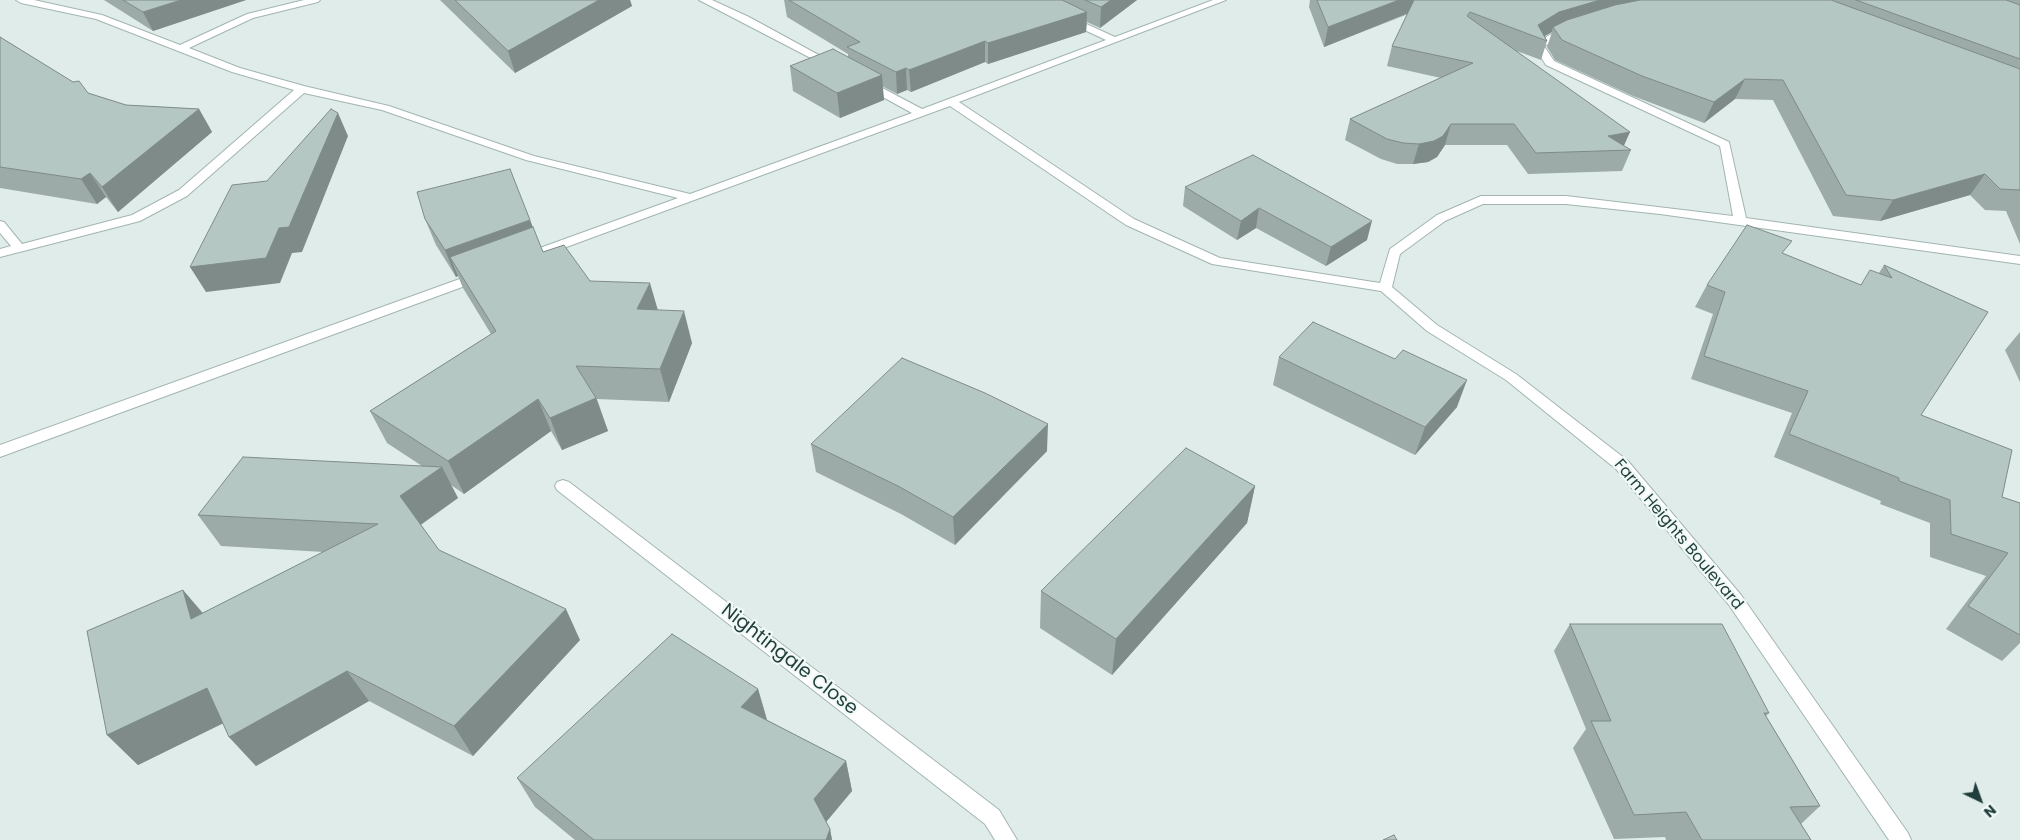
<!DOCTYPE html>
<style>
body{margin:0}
#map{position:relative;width:2020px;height:840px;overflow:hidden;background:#e0ece9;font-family:Poppins,sans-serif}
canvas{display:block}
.north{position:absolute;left:1955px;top:775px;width:50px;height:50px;-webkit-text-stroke:4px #f1f9f6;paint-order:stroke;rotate:138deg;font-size:14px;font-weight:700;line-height:20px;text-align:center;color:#1f3e3c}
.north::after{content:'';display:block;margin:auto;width:18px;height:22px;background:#1f3e3c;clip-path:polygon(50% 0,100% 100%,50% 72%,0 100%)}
</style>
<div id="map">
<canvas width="2020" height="840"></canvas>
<div class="north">N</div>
</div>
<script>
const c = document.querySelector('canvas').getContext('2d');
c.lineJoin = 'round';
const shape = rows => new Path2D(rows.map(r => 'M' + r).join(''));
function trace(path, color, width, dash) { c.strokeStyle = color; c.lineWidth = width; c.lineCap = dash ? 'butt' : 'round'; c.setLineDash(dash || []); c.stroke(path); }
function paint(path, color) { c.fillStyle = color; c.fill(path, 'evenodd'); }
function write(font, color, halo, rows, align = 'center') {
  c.font = font + ' Poppins,sans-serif'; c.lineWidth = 4.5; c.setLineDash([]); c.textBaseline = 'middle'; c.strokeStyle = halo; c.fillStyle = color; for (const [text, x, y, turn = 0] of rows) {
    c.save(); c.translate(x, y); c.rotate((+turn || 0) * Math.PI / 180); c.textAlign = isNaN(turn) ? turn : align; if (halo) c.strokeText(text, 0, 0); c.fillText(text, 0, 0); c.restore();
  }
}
const minor = shape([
 [16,0,34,0,102,15,180,45,247,14,304,0,320,0,318,2,253,18,189,48,240,68,304,86,389,106,534,156,690,194,912,113,861,85,860,83,861,81,869,81,922,109,1106,40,1065,21,1065,17,1071,17,1115,37,1213,0,1226,0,959,102,1134,219,1220,258,1380,283,1390,249,1437,215,1481,196,1566,196,1733,216,1720,146,1546,65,1533,45,1553,33,1568,28,1571,29,1571,33,1544,46,1554,61,1729,142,1746,218,2020,256,2020,264,1660,214,1566,204,1483,204,1445,221,1400,254,1392,287,1437,325,1516,374,1628,461,1741,595,1908,833,1911,840,1889,840,1729,605,1616,469,1506,380,1427,331,1381,291,1212,264,1126,225,950,106,531,260,526,259,525,256,526,253,678,198,526,160,382,110,304,93,187,196,140,221,0,257,0,249,11,246,0,233,0,221,4,222,22,244,132,215,179,190,294,90,232,72,96,19,21,3,16,0],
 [699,0,712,0,749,17,837,65,836,67,828,67,699,0],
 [479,272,484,273,486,276,484,279,0,457,0,445,479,272],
 [563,480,569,482,999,810,1017,840,995,840,985,824,557,490,555,486,557,482,563,480]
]);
const wall = shape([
 [104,0,246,0,153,31],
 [440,0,630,0,632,6,515,73],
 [784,0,1137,0,1100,28,1087,22,1086,32,988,64,985,62,911,92,907,90,897,94,882,86,884,100,840,118,793,91,790,66,848,57,848,54,787,17],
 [1310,0,2020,0,2020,244,2006,211,1985,210,1970,195,1880,221,1833,216,1773,100,1735,99,1704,123,1633,96,1555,60,1547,47,1552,32,1545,36,1547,41,1541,60,1517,51,1624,146,1631,150,1622,171,1528,174,1507,145,1445,145,1437,157,1428,162,1413,164,1397,164,1381,159,1345,140,1350,119,1441,78,1387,66,1392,46,1408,14,1324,47,1309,7],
 [0,37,88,93,126,105,199,109,212,132,118,212,106,197,97,204,0,188],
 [1185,187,1367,240,1326,266,1256,228,1237,240,1183,206],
 [425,219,530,220,543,252,590,281,657,310,692,343,669,402,597,399,608,431,562,450,551,431,464,494,451,485,458,498,421,525,439,550,580,640,473,756,369,701,256,766,229,737,223,723,138,765,107,735,183,590,203,613,324,552,221,546,198,515,422,466,387,443,370,411,491,334,463,288,458,276,456,277,436,245],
 [1784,254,1860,285,1879,273,1884,265,1988,312,1921,415,2002,497,2020,503,2020,643,2002,661,1946,629,1986,576,1930,557,1930,523,1880,504,1881,501,1774,457,1792,413,1691,379,1713,314,1695,307,1707,285],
 [2020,332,2020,382,2005,350],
 [1279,357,1395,359,1457,407,1415,455,1273,385],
 [811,444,1047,451,955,545,901,514,816,472],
 [1255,486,1247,523,1112,675,1040,628,1041,591],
 [1570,624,1769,713,1766,716,1820,806,1801,824,1811,840,1666,840,1665,837,1614,839,1573,748,1586,729,1554,651],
 [758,689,767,720,846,761,852,791,826,822,830,829,832,840,575,840,535,807,517,778]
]);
const shadedWall = shape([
 [181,0,246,0,153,31,143,12],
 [599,0,630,0,632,6,515,73,508,51],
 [1111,0,1137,0,1100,28,1101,7],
 [1399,0,1416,0,1413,11,1324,47,1328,27],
 [1600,0,1681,0,1553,27,1552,32,1541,38,1538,25,1559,12],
 [1087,12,1086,32,988,64,988,43],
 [985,41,985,62,911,92,909,70],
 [906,68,907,90,897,94,896,72],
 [882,75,884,100,840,118,837,93],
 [1745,79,1735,99,1704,123,1714,102],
 [199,109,212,132,118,212,102,187],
 [338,113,348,136,302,252,292,253,280,283,206,292,190,267,279,228],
 [1451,124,1445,145,1437,157,1428,162,1413,164,1419,144],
 [1630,132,1622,150,1608,136],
 [90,173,106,197,97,204,81,179],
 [1985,174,1970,195,1880,221,1893,200],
 [1259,208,1256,228,1237,240,1241,221],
 [530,220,540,246,450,257,458,276,456,277,445,250],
 [1372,221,1367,240,1326,266,1331,247],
 [650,283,659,314,637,309],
 [684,311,692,343,669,402,660,369],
 [1467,380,1457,407,1415,455,1425,427],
 [596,398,608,431,562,450,550,418],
 [538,399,551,431,464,494,448,461],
 [1048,424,1047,451,955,545,953,517],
 [442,467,458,498,417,527,400,496],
 [1255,486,1247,523,1112,675,1116,639],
 [183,590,209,621,191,619],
 [566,609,580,640,473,756,454,726],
 [347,671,369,701,256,766,229,737],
 [207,688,234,718,138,765,107,735],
 [758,689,767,720,741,707],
 [846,761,852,791,821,828,814,799],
 [830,829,832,840,826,840]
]);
const building = shape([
 [123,0,181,0,143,12,123,0],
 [455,0,599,0,508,51,455,0],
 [789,0,1062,0,1087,12,988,43,985,41,909,70,906,68,896,72,847,47,860,42,789,0],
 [1085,0,1111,0,1101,7,1085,0],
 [1317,0,1399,0,1328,27,1317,0],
 [1414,0,1600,0,1559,12,1538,25,1547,41,1470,12,1467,16,1630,132,1608,136,1631,150,1536,153,1514,124,1451,124,1443,136,1434,141,1419,144,1403,143,1387,139,1350,119,1473,63,1392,46,1414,0],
 [1640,0,1831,0,2020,69,2020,190,2000,189,1985,174,1893,200,1846,195,1783,80,1745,79,1714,102,1642,76,1562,40,1553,27,1567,20,1615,5,1640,0],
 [1856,0,2006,0,2020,5,2020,59,1856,0],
 [0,37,73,82,79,81,88,93,126,105,199,109,102,187,90,173,81,179,0,167,0,37],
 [833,49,882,75,837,93,790,66,833,49],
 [331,109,338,113,289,227,279,228,266,258,190,267,232,185,267,181,331,109],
 [1253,155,1372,221,1331,247,1259,208,1241,221,1185,187,1253,155],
 [510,169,530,220,445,250,425,219,417,192,510,169],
 [1747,225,1792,241,1782,253,1861,285,1870,270,1892,278,1884,265,1988,312,1921,415,2012,450,2002,497,2020,503,2020,635,1968,606,2008,553,1951,534,1950,500,1899,481,1899,478,1789,434,1808,391,1704,356,1725,292,1707,285,1747,225],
 [533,227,543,252,564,245,590,281,650,283,637,309,684,311,660,369,576,366,596,398,550,418,538,399,448,461,370,411,496,331,450,257,533,227],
 [1313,322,1395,359,1403,350,1467,380,1425,427,1279,357,1313,322],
 [902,358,985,393,1048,424,953,517,898,486,811,444,902,358],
 [1186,448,1255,486,1116,639,1041,591,1186,448],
 [243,457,442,467,400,496,439,550,566,609,454,726,347,671,229,737,207,688,107,735,87,631,183,590,191,619,378,524,198,515,243,457],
 [1570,624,1722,624,1769,713,1764,713,1820,806,1790,807,1811,840,1702,840,1686,812,1634,815,1591,721,1611,721,1570,624],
 [672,634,758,689,741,707,846,761,814,799,830,829,826,840,594,840,517,778,672,634],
 [1394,835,1397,840,1383,840,1394,835]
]);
const streetNames = [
 ["Farm Heights Boulevard",1678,535,50]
];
const nearStreetnames = [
 ["Nightingale Close",789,660,38]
];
trace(minor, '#a2b4b2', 2);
paint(minor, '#fff');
paint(wall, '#9caba8');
paint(shadedWall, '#7f8b88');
paint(building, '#b5c7c3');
trace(building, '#7f8b88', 1);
write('16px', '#1f3e3c', '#f1f9f6', streetNames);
write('19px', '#1f3e3c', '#f1f9f6', nearStreetnames);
</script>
